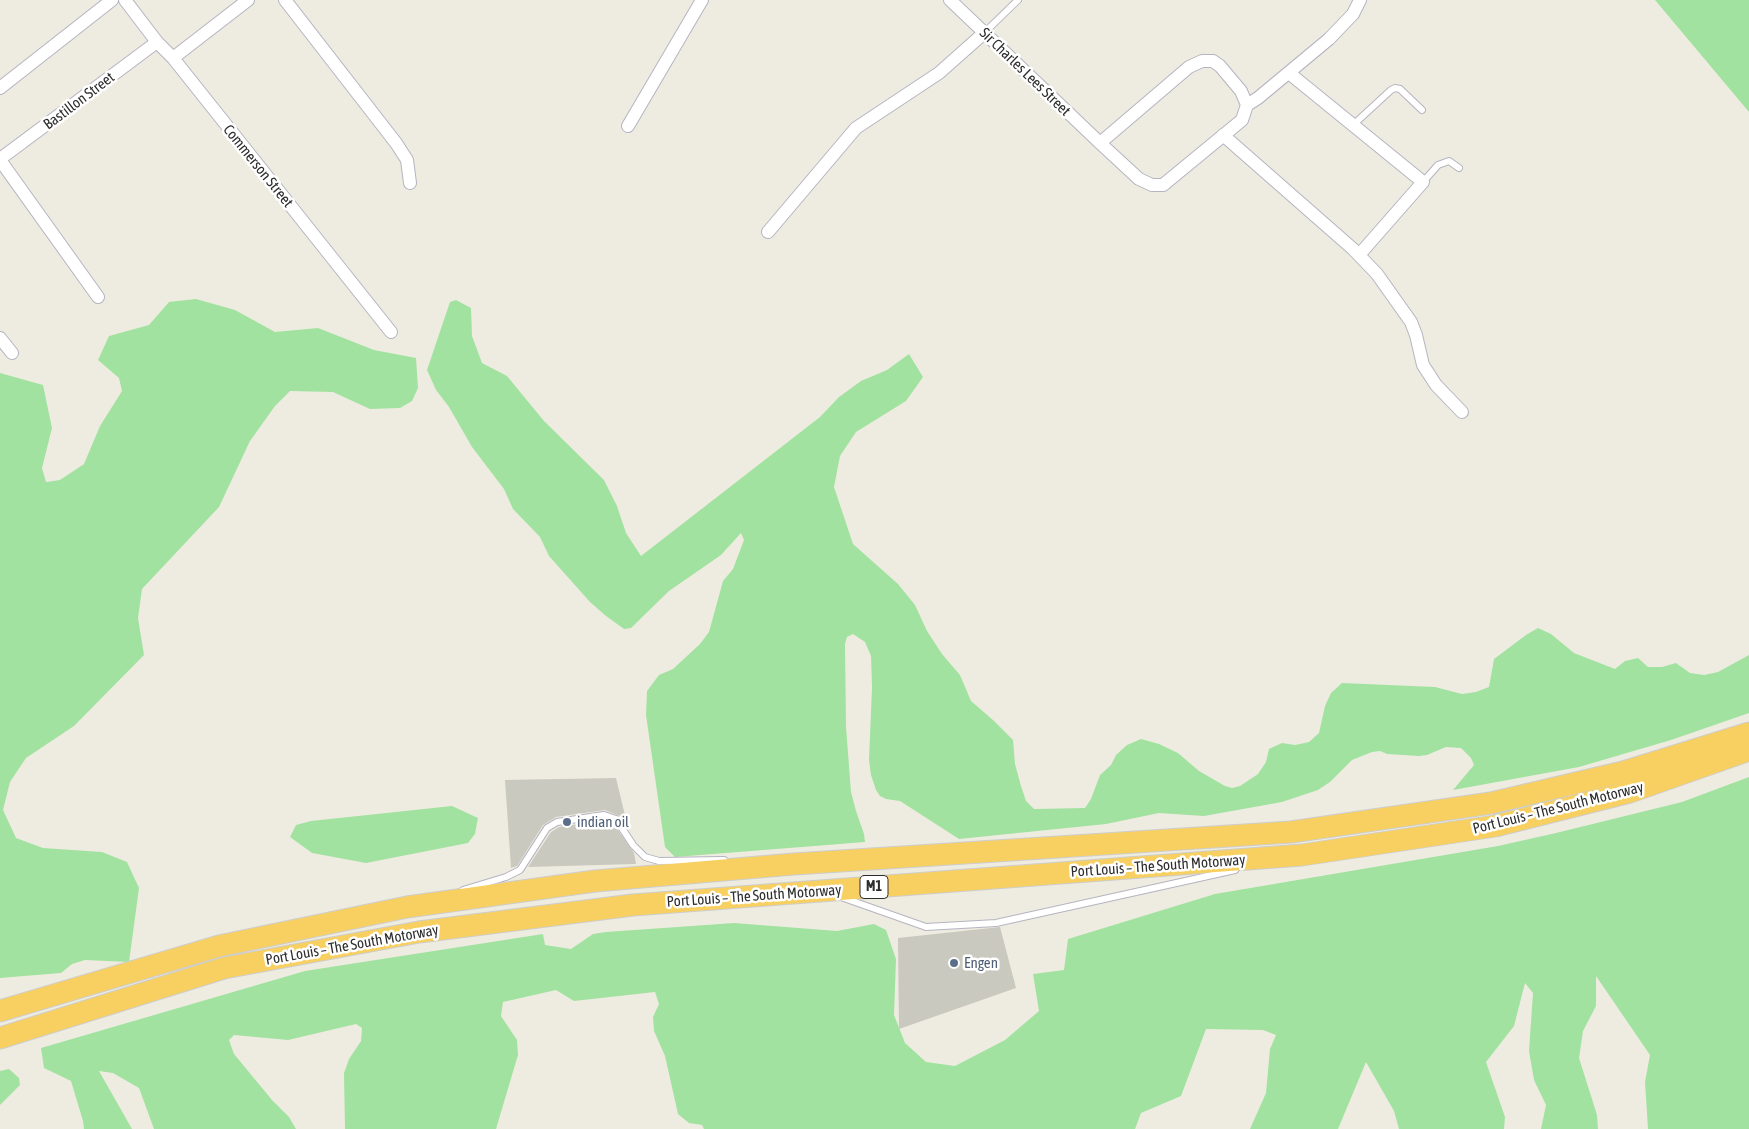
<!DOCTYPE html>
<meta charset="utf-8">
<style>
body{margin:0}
canvas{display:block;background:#eeece0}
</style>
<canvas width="1749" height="1129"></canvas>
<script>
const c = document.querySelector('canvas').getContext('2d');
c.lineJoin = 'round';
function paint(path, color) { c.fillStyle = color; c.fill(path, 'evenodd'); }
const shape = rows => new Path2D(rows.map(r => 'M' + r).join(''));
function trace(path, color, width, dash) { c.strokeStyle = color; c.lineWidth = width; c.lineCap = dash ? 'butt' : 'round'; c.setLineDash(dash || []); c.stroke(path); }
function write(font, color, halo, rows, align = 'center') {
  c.font = font + ' "Asap Condensed",sans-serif'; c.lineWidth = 5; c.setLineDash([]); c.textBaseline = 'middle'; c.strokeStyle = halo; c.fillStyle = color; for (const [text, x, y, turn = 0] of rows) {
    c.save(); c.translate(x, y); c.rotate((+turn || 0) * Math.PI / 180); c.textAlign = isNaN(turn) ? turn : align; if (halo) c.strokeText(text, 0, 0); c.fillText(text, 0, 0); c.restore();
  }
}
const green = shape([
 [1655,0,1749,0,1749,112],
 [196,299,235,310,275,332,318,328,374,350,416,358,418,388,412,401,400,408,370,409,333,392,290,391,275,406,250,441,219,507,142,589,138,618,144,655,74,726,26,758,10,782,3,810,16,838,43,848,102,852,127,862,139,888,129,962,85,960,72,964,61,973,0,978,0,373,43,385,52,428,42,468,46,482,60,480,84,464,100,426,122,391,119,378,98,360,109,336,149,325,169,302],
 [456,300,471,308,472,336,482,363,507,376,544,421,604,480,617,506,626,533,641,556,820,417,839,397,861,381,887,370,909,354,923,377,906,401,856,432,840,456,834,487,853,544,898,584,915,605,927,631,942,654,960,675,971,701,993,720,1013,740,1015,764,1021,786,1026,801,1034,809,1085,808,1091,799,1100,775,1111,765,1116,755,1127,745,1141,739,1159,744,1178,753,1199,771,1225,786,1232,788,1240,786,1258,774,1266,762,1269,749,1282,743,1295,745,1309,742,1319,733,1325,706,1331,693,1342,683,1435,687,1462,694,1476,692,1489,687,1494,659,1526,635,1538,628,1551,634,1574,653,1615,669,1625,661,1638,658,1648,667,1662,667,1676,663,1690,673,1704,675,1718,672,1749,655,1749,713,1671,740,1579,767,1453,790,1474,765,1471,758,1461,748,1446,747,1427,755,1419,756,1387,754,1380,751,1372,752,1352,760,1330,782,1318,790,1282,802,1204,816,1159,813,1106,824,959,839,900,801,886,799,880,796,876,790,871,775,869,760,872,687,871,656,865,642,853,634,847,637,845,644,846,727,851,792,856,811,864,834,865,842,675,857,665,847,646,715,647,691,659,675,673,669,700,644,709,632,723,581,733,569,744,540,741,533,721,555,669,591,631,628,624,629,606,616,590,602,549,556,540,537,513,509,504,489,472,447,449,407,436,390,427,370,450,302],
 [1749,777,1749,1129,1648,1129,1645,1082,1650,1055,1596,976,1596,1006,1583,1031,1579,1058,1597,1115,1598,1129,1541,1129,1546,1105,1534,1080,1529,1051,1533,993,1525,983,1514,1026,1486,1062,1505,1117,1504,1129,1399,1129,1394,1111,1366,1062,1338,1129,1250,1129,1266,1093,1270,1049,1276,1035,1263,1030,1206,1029,1181,1096,1141,1113,1135,1129,704,1129,702,1125,689,1123,678,1114,665,1056,654,1031,653,1017,659,1004,655,992,574,1001,556,990,503,1002,501,1016,517,1040,518,1055,496,1129,345,1129,344,1073,349,1059,361,1041,362,1028,356,1024,288,1040,234,1035,229,1040,234,1054,272,1100,289,1117,296,1129,154,1129,139,1088,113,1073,99,1071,132,1129,84,1129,83,1121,71,1081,44,1068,41,1048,305,971,543,934,545,945,571,949,593,934,606,932,734,923,837,931,874,924,886,930,896,959,894,1015,905,1043,926,1062,955,1066,1005,1040,1039,1011,1033,974,1064,970,1068,939,1215,894,1498,846,1556,833,1682,802],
 [452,806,478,818,475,834,468,843,366,863,312,853,290,837,296,825,311,821],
 [9,1069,19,1078,20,1085,0,1105,0,1071]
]);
const building = shape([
 [616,778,628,828,620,816,605,810,556,817,543,825,517,866,511,868,505,780],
 [604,820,613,823,634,853,636,864,528,867,551,832,559,827],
 [1000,927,1016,988,899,1029,898,938]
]);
const lane = shape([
 [984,33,1018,0],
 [1353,125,1391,90,1395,88,1400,89,1422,110],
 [1423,182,1438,165,1449,161,1459,168],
 [463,890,506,877,520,870,547,828,557,822,604,815,616,819,633,845,645,857,659,861,724,860],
 [841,897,926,927,996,923,1235,870]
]);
const street = shape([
 [125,0,157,42,173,58,391,332],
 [285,0,396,143,407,160,410,183],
 [950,0,1100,143,1139,179,1152,185,1163,185,1242,120,1247,105,1241,91,1220,66,1213,61,1202,61,1189,67,1100,143],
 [173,58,248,0],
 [1289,73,1423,182,1359,255],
 [0,88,112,0],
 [1247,105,1258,98,1329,39,1353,14,1360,0],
 [628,126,702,0],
 [1223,135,1353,249,1377,274,1411,322,1416,335,1423,365,1436,385,1462,412],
 [0,159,157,42],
 [0,160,98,297],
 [768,232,856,128,939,73,984,33],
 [0,338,12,353]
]);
const highway = shape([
 [0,1011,219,946,407,907,595,881,794,864,1291,832,1491,803,1623,772,1749,733],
 [0,1038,224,968,419,932,633,905,1302,855,1495,826,1630,792,1749,750]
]);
const markers = [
 [567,822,5,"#5c6f8a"],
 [954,963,5,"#5c6f8a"]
];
const shields = [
 [874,887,28]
];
const shieldNames = [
 ["M1",874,887]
];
const streetNames = [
 ["Sir Charles Lees Street",1025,72,44],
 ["Bastillon Street",79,101,-37],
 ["Commerson Street",258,166,51],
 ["Port Louis – The South Motorway",1558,808,-14],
 ["Port Louis – The South Motorway",1158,866,-4],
 ["Port Louis – The South Motorway",754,896,-4],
 ["Port Louis – The South Motorway",352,945,-10]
];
const serviceNames = [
 ["indian oil",577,822],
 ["Engen",964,963]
];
paint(green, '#a2e2a0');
paint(building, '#cac9bf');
trace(lane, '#b5b4c0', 8);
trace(street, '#b5b4c0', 14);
trace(highway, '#cdcdcd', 23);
trace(lane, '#fff', 6);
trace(street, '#fff', 12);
trace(highway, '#f8d061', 21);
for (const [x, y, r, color] of markers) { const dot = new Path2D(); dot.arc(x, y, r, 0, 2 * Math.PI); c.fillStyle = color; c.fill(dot); trace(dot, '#fff', 2); }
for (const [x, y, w] of shields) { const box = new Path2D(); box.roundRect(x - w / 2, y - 11.5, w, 23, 4); c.fillStyle = '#fff'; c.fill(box); trace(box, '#2d2d2d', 1); }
write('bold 14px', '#2d2d2d', null, shieldNames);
write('15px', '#2d2d2d', '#fff', streetNames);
write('15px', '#4e5e75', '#fff', serviceNames, 'left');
</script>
